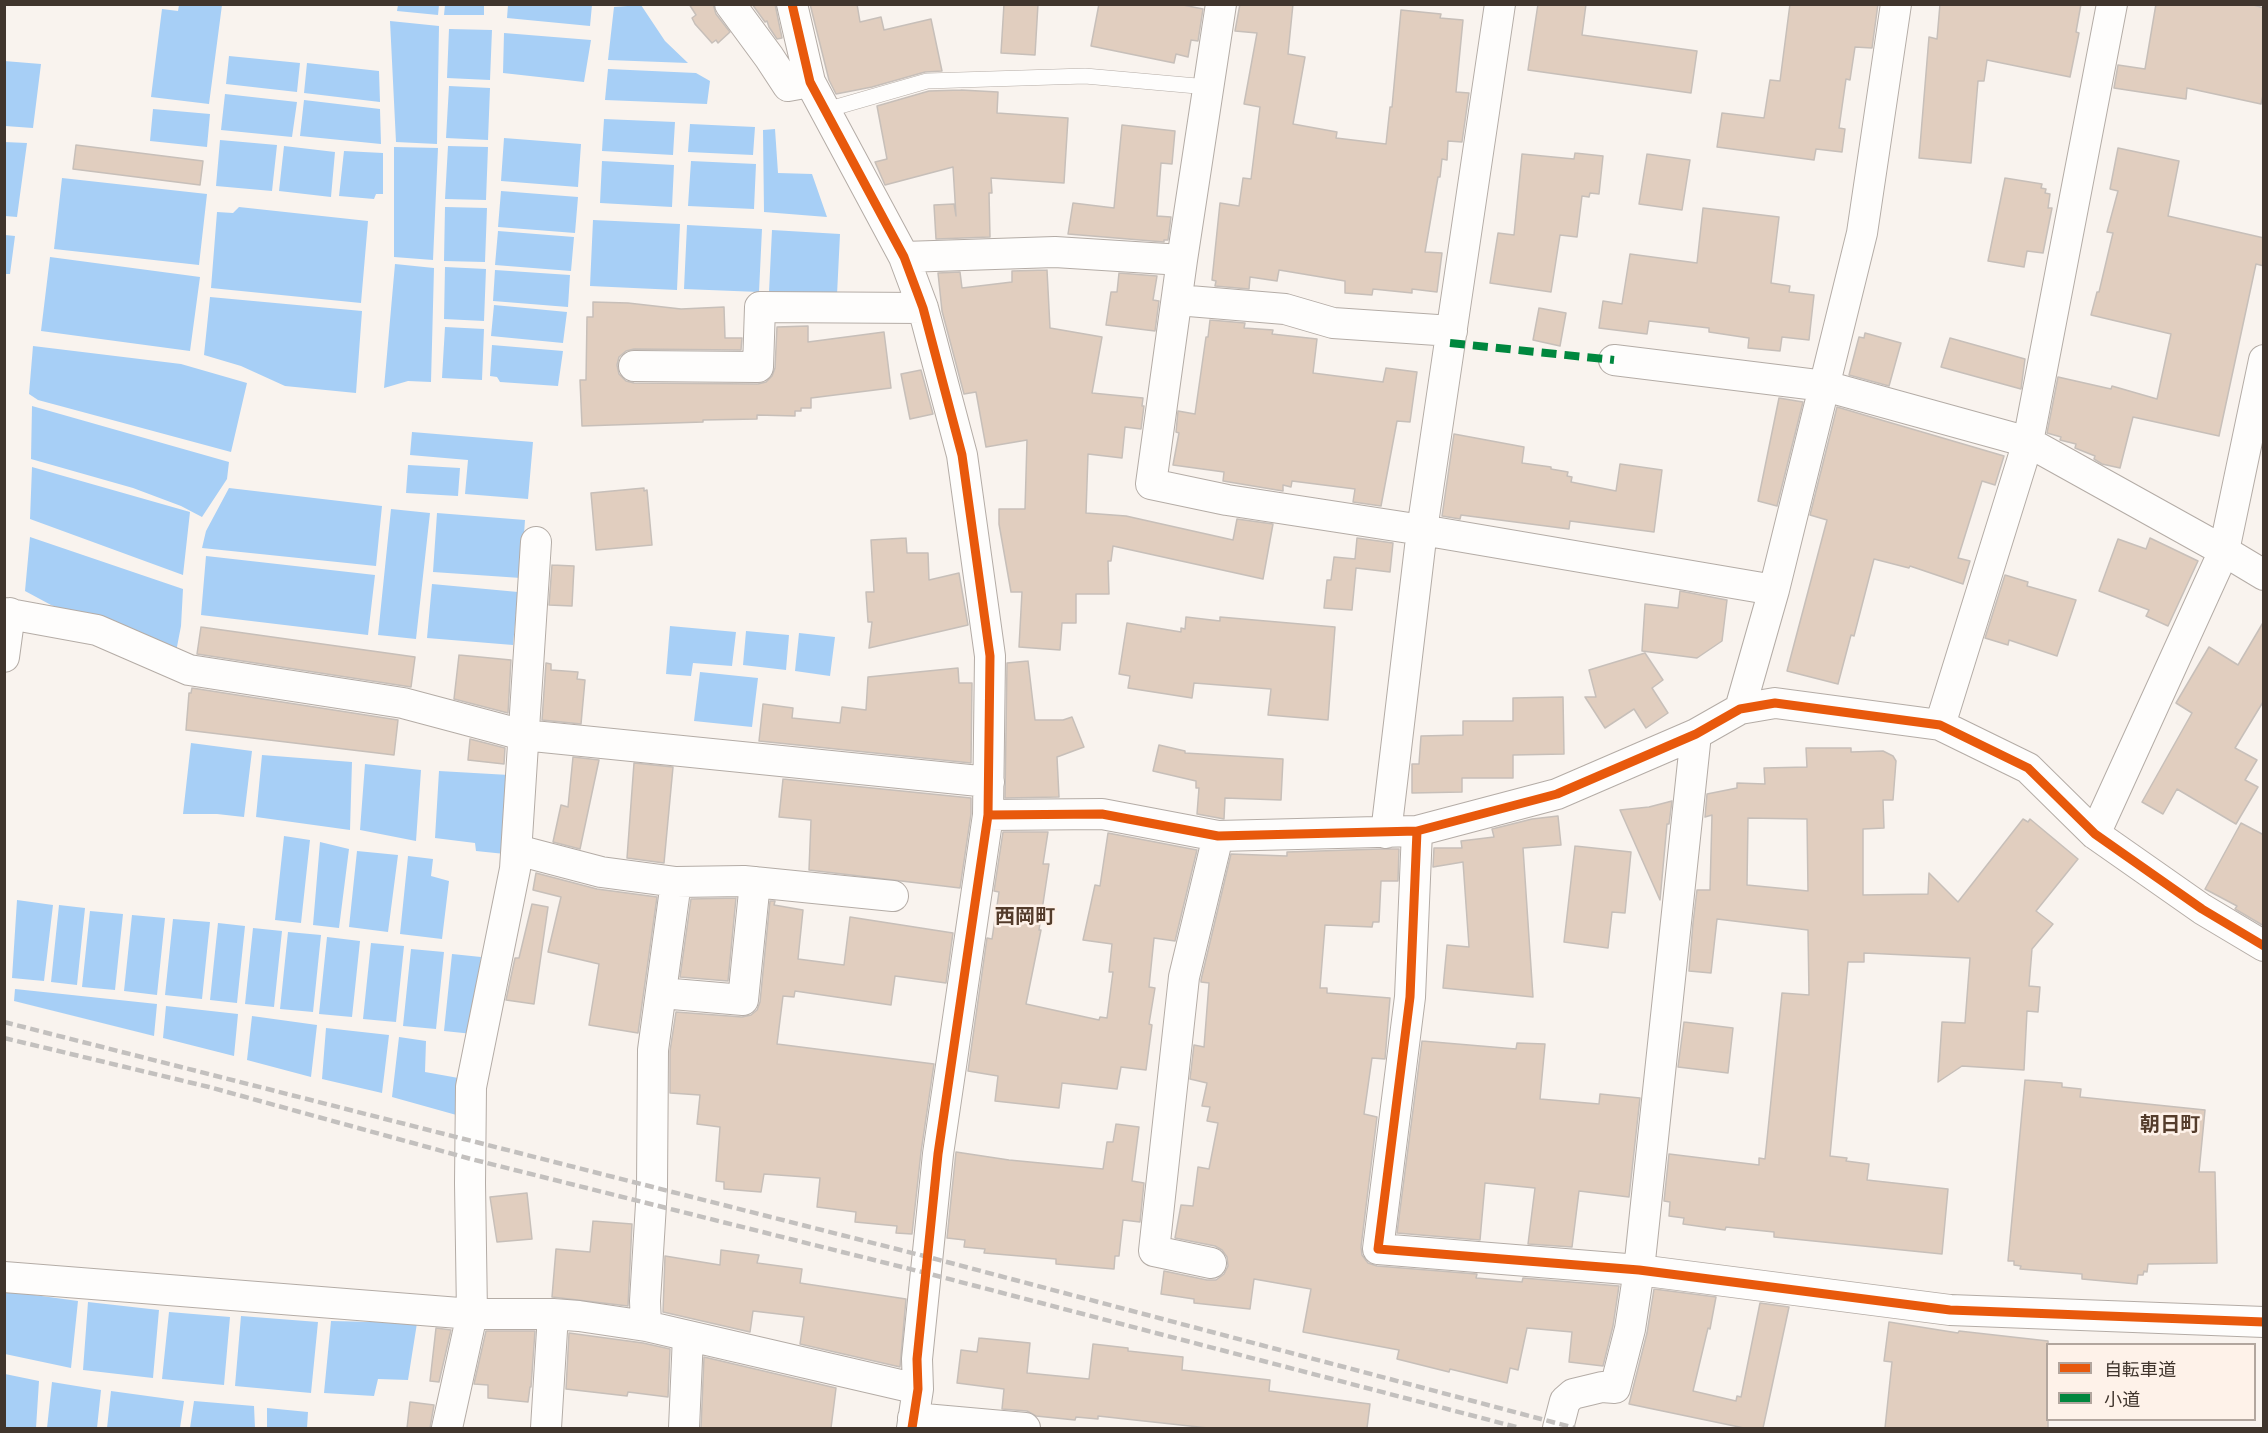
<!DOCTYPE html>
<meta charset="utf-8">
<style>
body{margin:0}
#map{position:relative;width:2268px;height:1433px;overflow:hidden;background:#f9f3ee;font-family:"Crimson Pro","Noto Sans JP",serif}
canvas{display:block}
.frame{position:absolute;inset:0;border:6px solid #40352d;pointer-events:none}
.legend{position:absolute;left:2046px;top:1343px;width:210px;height:78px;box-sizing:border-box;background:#fef2e9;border:2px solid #b2a69e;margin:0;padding:8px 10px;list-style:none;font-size:18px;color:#40352d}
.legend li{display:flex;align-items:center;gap:12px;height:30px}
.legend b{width:30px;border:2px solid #b2a69e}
</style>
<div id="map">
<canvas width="2268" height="1433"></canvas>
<div class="frame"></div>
<ul class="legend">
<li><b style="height:8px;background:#e8590c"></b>自転車道</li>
<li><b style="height:8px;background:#00873e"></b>小道</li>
</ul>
</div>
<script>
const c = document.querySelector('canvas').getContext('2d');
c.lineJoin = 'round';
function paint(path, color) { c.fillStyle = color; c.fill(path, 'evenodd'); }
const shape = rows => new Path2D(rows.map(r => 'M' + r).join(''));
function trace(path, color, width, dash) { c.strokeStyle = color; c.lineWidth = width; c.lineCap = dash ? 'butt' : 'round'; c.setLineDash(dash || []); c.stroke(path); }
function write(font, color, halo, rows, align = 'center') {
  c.font = font + ' "Crimson Pro","Noto Sans JP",serif'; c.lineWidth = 5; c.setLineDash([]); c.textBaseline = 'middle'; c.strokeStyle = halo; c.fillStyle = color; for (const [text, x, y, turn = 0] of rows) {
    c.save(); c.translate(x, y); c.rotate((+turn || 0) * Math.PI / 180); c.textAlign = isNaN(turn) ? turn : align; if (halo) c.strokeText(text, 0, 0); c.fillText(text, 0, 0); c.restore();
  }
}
const water = shape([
 [179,5,222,5,209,104,151,97,162,9,178,11],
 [398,5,439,5,438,15,397,11],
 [445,5,484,5,484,15,444,15],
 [508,5,592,5,590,26,507,18],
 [641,5,665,41,688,63,608,60,614,7],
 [390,21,439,26,437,144,396,142],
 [449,29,492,30,490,80,447,78],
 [504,33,591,40,584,82,503,73],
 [229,56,300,63,297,92,226,84],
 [4,61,41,64,33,128,5,126],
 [307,63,379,71,380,102,304,93],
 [608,69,696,73,710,81,707,104,605,100],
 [449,86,490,88,488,140,446,138],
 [225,94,297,102,292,137,221,130],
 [304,100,380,109,381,144,300,136],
 [153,109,210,114,207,147,150,141],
 [604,119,675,122,673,155,602,151],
 [690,124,755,127,753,155,688,152],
 [775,129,778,173,812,174,827,217,764,212,763,130],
 [504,138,581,144,578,187,501,181],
 [220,140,277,145,272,191,216,186],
 [4,142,27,143,17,217,5,216],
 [284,146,335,152,331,197,279,191],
 [448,146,488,147,486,200,445,199],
 [394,147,438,148,433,260,394,257],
 [344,151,383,153,383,194,376,194,374,199,339,196],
 [602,161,674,165,672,207,600,203],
 [691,161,756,164,754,209,688,206],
 [62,178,207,194,199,265,54,249],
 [501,191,578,197,575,233,498,227],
 [239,207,368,221,361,303,211,288,217,212,233,213],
 [445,207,487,208,485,262,444,261],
 [593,220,680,224,677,290,590,286],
 [687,225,762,229,759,292,684,289],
 [772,230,840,234,837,295,769,292],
 [498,231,574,237,571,271,495,265],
 [5,235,15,236,10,274,5,274],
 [50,257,200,277,190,351,41,331],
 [395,264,434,268,431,382,408,381,384,388],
 [445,267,486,269,484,321,444,319],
 [495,270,570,275,568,307,493,301],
 [210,297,362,311,356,393,285,386,241,366,204,355],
 [494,305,567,312,563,343,491,336],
 [445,327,484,329,482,380,442,378],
 [492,345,563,351,558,386,500,382,497,377,490,376],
 [33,346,181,364,247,383,231,452,38,400,29,394],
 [32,406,229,462,227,479,202,517,181,506,133,488,31,459],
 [412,432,533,442,528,499,465,494,468,460,410,455],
 [408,465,460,468,458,496,406,493],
 [32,467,190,512,183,575,30,519],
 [229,488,382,506,376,566,202,548,206,531],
 [391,509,430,513,416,639,378,635],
 [437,513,525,520,521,578,433,572],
 [30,537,183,589,181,626,176,652,51,605,25,591],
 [206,556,375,575,368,635,201,615],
 [432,584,518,592,513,645,427,638],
 [670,626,736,632,732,666,693,663,691,676,666,674],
 [746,631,789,635,786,670,743,665],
 [799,633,835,637,830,676,795,671],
 [700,672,758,678,752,727,694,721],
 [191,743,252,751,244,817,217,814,183,814],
 [262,755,352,762,350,830,256,817],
 [365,764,421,770,416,841,360,830],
 [439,771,509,775,505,854,476,851,475,843,435,838],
 [284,836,310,840,301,923,275,920],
 [320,842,349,849,339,928,313,925],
 [357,851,398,855,388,932,349,927],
 [408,856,433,859,431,876,449,881,442,939,400,934],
 [17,900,53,905,44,981,12,978],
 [59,905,85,908,77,985,51,982],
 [90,911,123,914,115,990,82,987],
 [132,915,165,918,157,995,124,991],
 [173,919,210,922,202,999,165,995],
 [218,923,245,926,237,1003,210,1000],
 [253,928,282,931,274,1007,245,1004],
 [288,932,321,935,313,1012,280,1009],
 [327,937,360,941,352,1017,319,1014],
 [371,943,404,946,396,1022,363,1019],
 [411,949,444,952,436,1029,403,1026],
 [452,954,481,957,473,1034,444,1031],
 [15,989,157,1004,154,1036,14,1001],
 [166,1006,238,1014,234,1056,163,1038],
 [252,1016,317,1025,311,1077,247,1060],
 [326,1028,389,1035,382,1093,322,1079],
 [399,1037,426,1041,425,1072,464,1079,460,1116,392,1097],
 [5,1291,78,1301,71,1368,5,1354],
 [88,1302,159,1310,153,1378,83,1370],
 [169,1312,230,1317,224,1385,162,1379],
 [241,1316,318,1322,311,1393,235,1386],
 [331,1321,417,1323,408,1380,378,1379,374,1396,324,1393],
 [5,1374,39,1381,36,1428,5,1428],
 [52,1382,101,1390,97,1428,47,1428],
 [111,1391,184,1401,180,1428,107,1428],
 [194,1401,254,1406,255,1428,190,1428],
 [267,1408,308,1412,307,1428,267,1428]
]);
const building = shape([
 [689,4,713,4,716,14,730,32,718,43,716,40,712,43,695,24,692,18,696,15,689,4],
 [752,4,775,4,782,38,777,39,769,27,767,21,765,22,752,4],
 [810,4,857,4,860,22,881,17,884,30,931,19,942,71,925,72,872,87,836,94,829,80,810,4],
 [1004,4,1038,4,1035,55,1001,53,1004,4],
 [1099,4,1178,4,1203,9,1198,41,1191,40,1188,57,1176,54,1174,63,1091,46,1099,4],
 [1240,4,1293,4,1288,54,1305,57,1293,124,1337,132,1336,138,1386,144,1390,107,1392,107,1401,10,1441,14,1440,18,1463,20,1456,92,1469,93,1462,142,1448,141,1447,160,1442,159,1440,177,1438,177,1425,252,1442,253,1437,292,1412,289,1412,293,1373,289,1372,295,1345,293,1345,281,1279,270,1277,281,1250,277,1249,289,1215,286,1216,281,1212,280,1220,203,1239,206,1243,178,1251,179,1260,107,1244,104,1257,33,1235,31,1240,4],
 [1538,4,1586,4,1582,35,1697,51,1691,93,1528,70,1538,4],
 [1790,4,1878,4,1872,48,1855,47,1850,80,1846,79,1839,128,1845,129,1842,152,1816,149,1814,160,1717,147,1722,113,1764,118,1770,80,1780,81,1790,4],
 [1940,4,2081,4,2076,32,2079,33,2070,77,1987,60,1984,81,1978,81,1971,163,1919,158,1929,37,1937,39,1940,4],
 [2156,4,2250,4,2264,8,2264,91,2261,104,2187,88,2186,99,2114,88,2118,65,2145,69,2156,4],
 [961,90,998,92,997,113,1068,118,1064,183,991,178,992,193,989,193,990,237,936,239,934,205,954,204,956,216,953,167,885,185,875,162,887,159,877,106,929,91,961,90],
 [1122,125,1175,131,1172,164,1161,163,1157,216,1171,217,1168,240,1164,240,1164,242,1068,234,1073,203,1114,208,1122,125],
 [76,145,203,161,200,185,73,169,76,145],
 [2118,148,2179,161,2168,216,2264,238,2264,266,2256,264,2219,436,2133,417,2120,468,2102,464,2094,459,2095,456,2075,448,2076,444,2060,440,2061,437,2047,433,2058,377,2111,389,2112,386,2157,399,2171,334,2091,315,2097,292,2099,292,2113,233,2107,232,2118,191,2110,189,2118,148],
 [1575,153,1603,156,1599,194,1590,193,1589,197,1582,196,1577,237,1560,235,1551,292,1490,283,1498,233,1514,235,1522,154,1574,159,1575,153],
 [1647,154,1690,160,1682,210,1639,204,1647,154],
 [2005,178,2042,184,2041,188,2046,189,2045,193,2050,194,2048,208,2052,208,2043,253,2027,251,2024,267,1988,261,2005,178],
 [1703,208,1779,217,1771,283,1790,286,1789,292,1814,295,1809,340,1782,337,1780,351,1748,348,1749,338,1709,332,1709,328,1649,321,1647,334,1599,328,1603,301,1622,304,1630,254,1697,263,1703,208],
 [1047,270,1050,328,1102,337,1092,393,1143,398,1142,406,1144,406,1141,429,1125,427,1122,458,1088,454,1086,513,1126,516,1233,540,1237,519,1273,524,1263,579,1113,546,1111,561,1108,561,1109,594,1076,594,1076,623,1062,623,1060,650,1019,647,1022,592,1011,592,999,524,999,509,1025,509,1027,440,986,447,976,392,964,394,942,311,938,273,960,272,962,288,1012,282,1012,271,1047,270],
 [1119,273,1157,276,1153,300,1159,301,1155,331,1106,325,1111,292,1117,292,1119,273],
 [593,302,628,303,681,309,724,307,725,338,742,338,741,350,634,349,626,351,619,357,617,365,619,374,626,381,634,383,758,384,766,382,772,376,775,368,777,327,808,326,808,342,884,332,891,388,811,398,811,408,801,408,801,411,795,411,795,416,757,415,757,419,703,420,703,422,582,426,580,380,586,380,587,317,593,317,593,302],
 [1539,308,1566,313,1560,346,1533,340,1539,308],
 [1210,320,1245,323,1244,328,1273,330,1272,334,1317,339,1313,373,1383,382,1386,368,1417,372,1410,422,1397,421,1381,506,1353,502,1355,489,1292,481,1291,487,1283,485,1283,491,1223,481,1224,472,1173,465,1179,433,1176,432,1178,411,1195,414,1206,337,1208,337,1210,320],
 [1865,333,1901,343,1889,386,1849,375,1859,337,1864,338,1865,333],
 [1950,338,2025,359,2021,389,1941,367,1950,338],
 [921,370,933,414,910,419,901,374,921,370],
 [1779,398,1803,402,1777,506,1758,501,1779,398],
 [1837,407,2004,456,1995,485,1982,481,1958,558,1970,561,1963,584,1910,566,1909,568,1874,559,1854,636,1851,635,1838,684,1787,671,1827,520,1810,515,1837,407],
 [1454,434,1524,447,1522,463,1551,467,1551,469,1568,472,1567,476,1572,477,1571,482,1616,491,1620,464,1662,470,1654,532,1570,521,1569,529,1461,515,1460,519,1442,516,1454,434],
 [644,488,644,491,647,490,652,545,596,550,591,493,644,488],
 [906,538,907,553,928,553,929,580,959,573,968,625,869,648,872,622,868,622,866,592,874,592,871,540,906,538],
 [1357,538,1393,543,1390,572,1356,568,1352,610,1324,608,1327,580,1331,580,1334,557,1355,559,1357,538],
 [2150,538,2198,561,2168,626,2146,616,2149,610,2099,591,2118,539,2146,549,2150,538],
 [552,565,574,566,572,606,549,605,552,565],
 [2005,575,2028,582,2027,586,2076,600,2057,656,2009,640,2008,645,1985,638,2005,575],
 [1680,591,1727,600,1722,641,1697,658,1642,651,1645,604,1678,608,1680,591],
 [1186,617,1220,621,1220,617,1335,627,1328,720,1268,715,1271,689,1194,683,1192,698,1128,688,1130,676,1119,674,1127,623,1181,632,1181,628,1185,629,1186,617],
 [2264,621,2263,702,2235,748,2257,760,2245,780,2258,787,2236,824,2177,789,2163,814,2142,802,2192,713,2176,703,2209,647,2238,665,2264,621],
 [201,627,415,657,411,687,197,654,201,627],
 [1645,653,1663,680,1652,688,1668,713,1646,728,1634,709,1605,728,1585,697,1596,697,1589,670,1645,653],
 [459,655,511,660,508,713,454,699,459,655],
 [1028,661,1035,720,1063,720,1072,717,1084,747,1057,757,1059,797,1005,798,1007,663,1028,661],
 [546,663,551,664,551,670,578,672,577,679,585,680,581,724,542,720,546,663],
 [958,668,959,683,972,683,971,763,759,741,763,704,793,708,792,718,840,723,842,707,866,710,868,677,958,668],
 [192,688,398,720,394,755,186,730,189,693,191,693,192,688],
 [1563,697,1564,754,1513,755,1513,778,1462,778,1462,792,1412,793,1412,764,1419,764,1421,736,1463,735,1463,721,1513,721,1513,698,1563,697],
 [470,739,505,748,504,764,468,760,470,739],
 [1159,745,1185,751,1185,753,1283,759,1281,800,1225,798,1224,819,1197,814,1199,788,1196,788,1196,781,1153,771,1159,745],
 [1806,748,1851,748,1851,752,1883,751,1893,756,1896,761,1893,800,1883,800,1884,828,1863,829,1863,895,1928,894,1929,873,1958,902,2023,819,2028,822,2030,819,2078,859,2036,911,2053,924,2032,949,2029,986,2040,987,2038,1012,2027,1011,2024,1070,1962,1066,1938,1082,1942,1022,1965,1023,1970,958,1864,953,1864,962,1848,962,1830,1156,1847,1158,1846,1161,1869,1164,1867,1180,1948,1189,1942,1254,1774,1237,1774,1232,1726,1227,1725,1230,1683,1224,1684,1218,1669,1216,1670,1202,1664,1201,1669,1154,1759,1165,1759,1158,1765,1159,1782,993,1809,995,1808,930,1717,919,1711,973,1689,971,1693,923,1697,890,1710,890,1712,815,1705,817,1707,794,1737,788,1737,783,1765,784,1764,768,1807,767,1806,748],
 [1748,818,1807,819,1808,891,1747,885,1748,818],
 [573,757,599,760,580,849,553,842,561,805,568,807,573,757],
 [634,763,673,767,664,863,627,858,634,763],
 [783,779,971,798,971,814,960,888,809,870,811,820,779,817,783,779],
 [1672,801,1669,824,1667,824,1660,900,1620,810,1649,807,1672,801],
 [1558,816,1561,845,1523,848,1533,997,1443,988,1447,945,1469,947,1463,862,1433,867,1434,848,1462,848,1461,841,1494,837,1492,829,1532,819,1558,816],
 [2241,823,2264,835,2264,926,2235,909,2237,906,2205,889,2241,823],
 [1003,832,1048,832,1043,864,1049,864,1039,930,1041,930,1026,1004,1099,1020,1100,1017,1107,1018,1113,972,1109,972,1112,944,1083,940,1095,885,1100,886,1108,833,1197,850,1175,941,1154,938,1149,987,1155,988,1149,1024,1152,1025,1146,1070,1121,1067,1117,1089,1062,1083,1059,1108,995,1101,998,1076,968,1071,987,938,992,939,999,892,994,891,1003,832],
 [1575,846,1631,852,1625,913,1612,912,1608,948,1564,942,1575,846],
 [1381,849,1399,849,1398,881,1381,881,1379,922,1373,922,1372,927,1325,925,1320,988,1327,988,1327,993,1390,998,1385,1059,1372,1058,1364,1114,1377,1117,1361,1247,1362,1255,1368,1263,1377,1266,1477,1274,1476,1278,1522,1282,1523,1278,1619,1286,1613,1326,1603,1366,1569,1362,1572,1332,1527,1328,1518,1370,1510,1368,1507,1383,1450,1369,1449,1372,1397,1359,1399,1350,1303,1332,1311,1289,1254,1279,1250,1309,1194,1303,1194,1299,1161,1294,1164,1271,1207,1280,1216,1280,1224,1274,1228,1266,1227,1257,1222,1250,1215,1246,1175,1238,1181,1205,1193,1206,1198,1167,1209,1169,1218,1123,1207,1121,1210,1107,1202,1106,1207,1083,1190,1079,1194,1045,1204,1047,1209,983,1201,982,1201,980,1231,854,1287,856,1287,852,1381,849],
 [536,873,597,889,657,897,638,1033,589,1025,599,964,548,952,561,897,533,890,536,873],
 [736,898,728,981,680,977,691,899,736,898],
 [770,901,775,901,774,905,803,910,798,959,844,965,850,917,953,933,946,983,895,976,891,1005,795,991,794,997,783,996,777,1044,934,1064,921,1152,912,1234,896,1233,897,1226,855,1222,856,1212,817,1207,820,1178,764,1174,761,1192,724,1189,724,1182,716,1181,720,1127,697,1124,700,1095,670,1093,670,1051,676,1012,742,1017,751,1015,757,1010,760,1002,770,901],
 [532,904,548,907,534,1004,506,1000,515,958,519,958,532,904],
 [1684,1022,1733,1028,1728,1073,1678,1067,1684,1022],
 [1422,1041,1516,1049,1517,1043,1545,1044,1540,1099,1599,1104,1600,1094,1640,1098,1629,1197,1579,1191,1572,1247,1528,1244,1535,1188,1485,1183,1480,1240,1397,1233,1422,1041],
 [2025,1080,2062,1083,2062,1087,2081,1089,2080,1097,2205,1110,2199,1172,2215,1172,2217,1263,2148,1264,2147,1272,2144,1271,2143,1275,2138,1275,2137,1284,2082,1279,2082,1274,2020,1269,2021,1266,2014,1265,2014,1261,2008,1261,2025,1080],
 [1116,1124,1139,1127,1132,1181,1144,1183,1140,1222,1123,1220,1119,1256,1115,1256,1114,1269,1056,1264,1056,1259,984,1253,985,1249,964,1247,965,1240,947,1238,956,1152,1009,1160,1103,1169,1107,1142,1113,1142,1116,1124],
 [527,1193,532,1239,497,1242,490,1197,527,1193],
 [593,1221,632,1224,628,1306,552,1297,556,1249,590,1252,593,1221],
 [721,1250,759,1255,757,1263,802,1269,800,1283,906,1299,900,1367,800,1344,804,1317,753,1311,750,1332,663,1312,665,1256,720,1265,721,1250],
 [1654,1289,1716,1297,1710,1329,1708,1328,1693,1391,1736,1401,1737,1396,1741,1397,1760,1303,1789,1307,1763,1428,1744,1428,1629,1404,1647,1333,1654,1289],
 [1889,1322,1958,1333,1959,1331,2048,1341,2048,1428,1885,1428,1892,1362,1884,1361,1889,1322],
 [436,1328,451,1330,439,1382,430,1381,436,1328],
 [486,1331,535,1331,531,1387,530,1387,528,1402,488,1398,488,1385,474,1384,486,1331],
 [569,1333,643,1343,670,1349,668,1397,628,1392,627,1396,566,1389,569,1333],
 [979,1338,1030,1343,1027,1373,1089,1379,1093,1344,1128,1348,1128,1351,1183,1357,1182,1370,1270,1380,1269,1391,1370,1404,1367,1428,1208,1428,1098,1416,1098,1419,1076,1417,1075,1420,1036,1416,1027,1411,1002,1409,1004,1389,957,1383,961,1350,977,1352,979,1338],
 [704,1357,836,1388,831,1428,701,1428,704,1357],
 [410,1402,434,1405,430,1428,407,1428,410,1402]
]);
const service = shape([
 [826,110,927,81,1085,76,1208,87]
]);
const minor = shape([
 [730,4,769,57,788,86,810,82],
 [792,4,810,82,904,257,923,308,962,455,990,656,988,815,938,1154,917,1359,918,1389,912,1428],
 [1221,4,1182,260,1151,484,1227,500,1422,530,1774,590],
 [904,257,1055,252,1182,260],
 [1177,300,1285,309,1333,323,1452,331],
 [1614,360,1825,386,2028,442,2224,551,2264,575],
 [634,366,758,367,760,307,923,308],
 [4,613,97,630,189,670,403,703,523,735,989,782],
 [4,657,10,613],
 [1740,709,1774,590,1862,233,1896,4],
 [1940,725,2028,442,2112,4],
 [988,815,1102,814,1218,836,1417,831,1557,794,1696,734,1740,709,1775,703,1940,725,2028,768,2095,834,2202,909,2264,946],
 [1417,831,1410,997,1378,1249,1639,1270,1950,1310,2264,1322],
 [1386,833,1422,530,1500,4],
 [2095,834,2224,551,2264,360],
 [517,850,601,872,676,882,744,881,893,896],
 [661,993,743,1000,755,882],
 [1211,1263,1154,1251,1184,977,1218,836],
 [4,1277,472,1314,553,1314,579,1316,646,1326,918,1389],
 [646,1326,645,1301,652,1188,653,1050,676,882],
 [913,1418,1025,1428],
 [447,1428,472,1314,470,1183,471,1087,515,869,536,542],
 [546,1428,553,1314],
 [684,1428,688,1336],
 [1558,1428,1565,1401,1573,1394,1602,1387,1615,1388,1630,1329,1639,1270,1696,734]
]);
const rail = shape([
 [4,1022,928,1257,1575,1428],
 [4,1038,209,1087,471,1159,926,1273,1520,1428]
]);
const quiet = shape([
 [1450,343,1614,360]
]);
const cycleway = shape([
 [792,4,810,82,904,257,923,308,962,455,990,656,988,815,938,1154,917,1359,918,1389,912,1428],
 [988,815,1102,814,1218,836,1417,831,1557,794,1696,734,1740,709,1775,703,1940,725,2028,768,2095,834,2202,909,2264,946],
 [1417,831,1410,997,1378,1249,1639,1270,1950,1310,2264,1322]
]);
const neighbourhoodNames = [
 ["西岡町",1025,917],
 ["朝日町",2170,1125]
];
paint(water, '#a7cff6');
paint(building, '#e1cebf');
trace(building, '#c7bfb9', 1.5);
trace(service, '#b4aca6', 16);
trace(minor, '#b4aca6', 32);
trace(service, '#fefdfc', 15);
trace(minor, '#fefdfc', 30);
trace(rail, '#c3c0be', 4.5, [9, 4.5]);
trace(quiet, '#00873e', 8, [15, 8]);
trace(cycleway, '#e8590c', 9);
write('bold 20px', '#543c2b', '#fef2e9', neighbourhoodNames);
</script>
